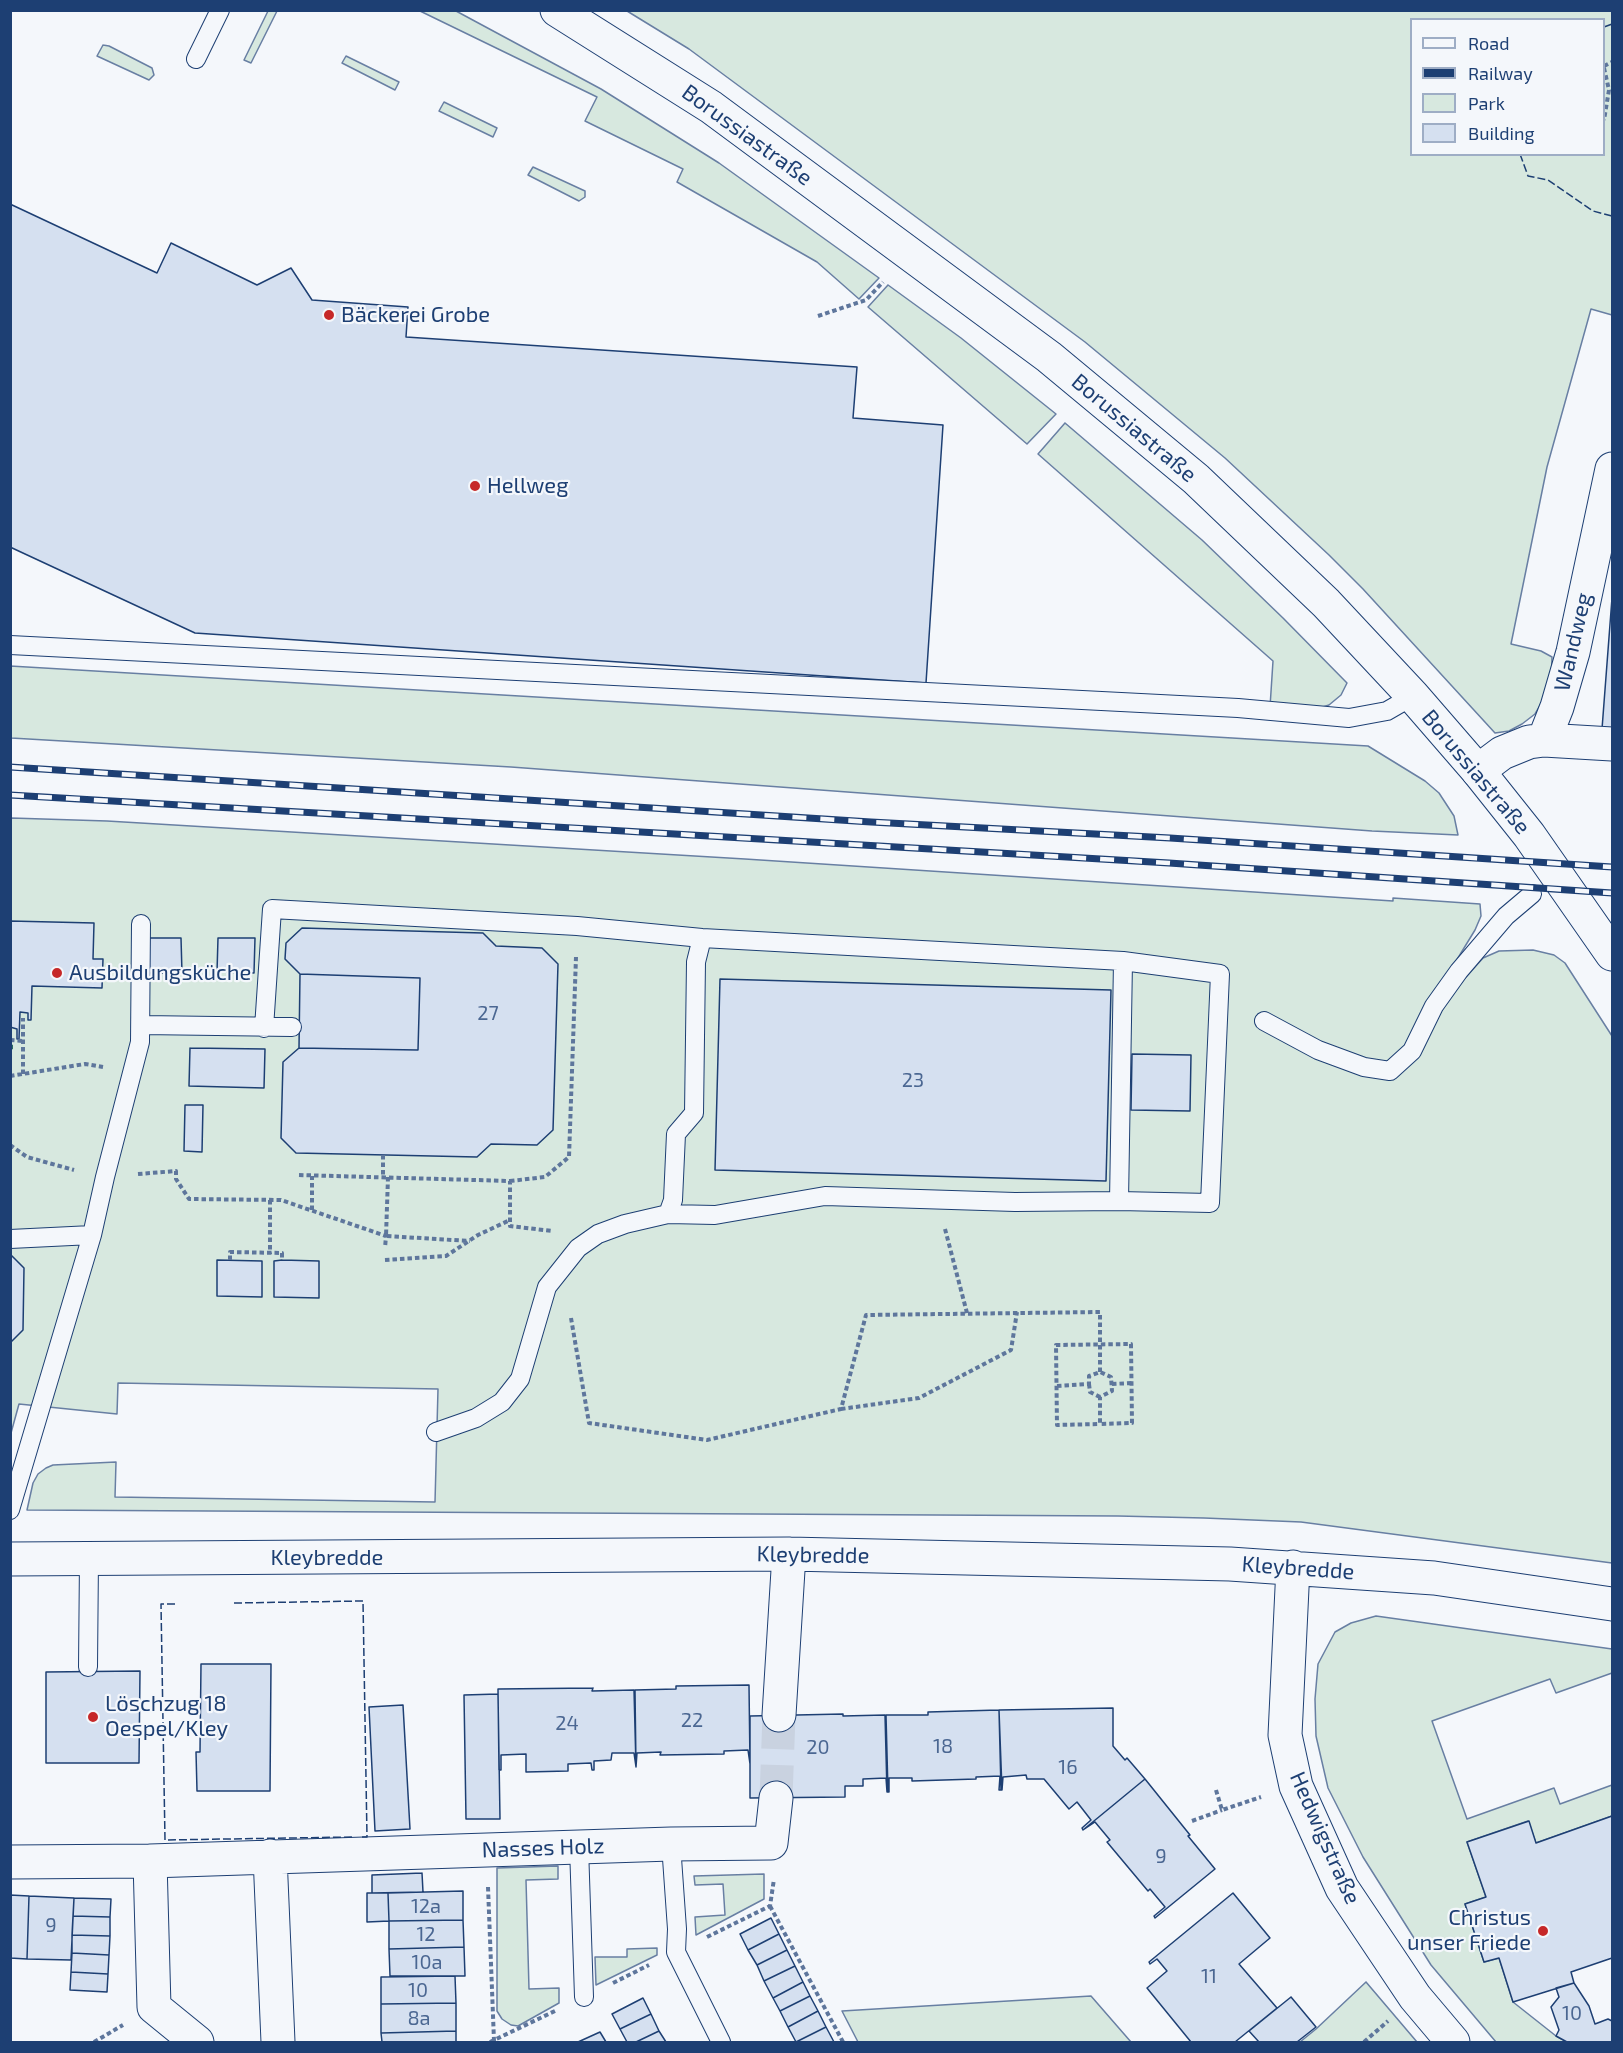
<!DOCTYPE html>
<meta charset="utf-8">
<style>
body{margin:0}
#map{position:relative;width:1623px;height:2053px;overflow:hidden;background:#f4f7fb;font-family:"Exo 2",sans-serif}
canvas{display:block}
.frame{position:absolute;inset:0;border:12px solid #1d3f73;pointer-events:none}
.legend{position:absolute;left:1410px;top:18px;width:195px;height:138px;box-sizing:border-box;background:#f4f7fb;border:2px solid #9eadc5;margin:0;padding:8px 10px;list-style:none;font-size:18px;color:#1d3f73}
.legend li{display:flex;align-items:center;gap:12px;height:30px}
.legend b{width:30px;border:2px solid #9eadc5}
</style>
<div id="map">
<canvas width="1623" height="2053"></canvas>
<div class="frame"></div>
<ul class="legend">
<li><b style="height:8px;background:#f4f7fb"></b>Road</li>
<li><b style="height:8px;background:#1d3f73"></b>Railway</li>
<li><b style="height:16px;background:#d7e8df"></b>Park</li>
<li><b style="height:16px;background:#d5e0f0"></b>Building</li>
</ul>
</div>
<script>
const c = document.querySelector('canvas').getContext('2d');
c.lineJoin = 'round';
function paint(path, color) { c.fillStyle = color; c.fill(path, 'evenodd'); }
const shape = rows => new Path2D(rows.map(r => 'M' + r).join(''));
function trace(path, color, width, dash) { c.strokeStyle = color; c.lineWidth = width; c.lineCap = dash ? 'butt' : 'round'; c.setLineDash(dash || []); c.stroke(path); }
function write(font, color, halo, rows, align = 'center') {
  c.font = font + ' "Exo 2",sans-serif'; c.lineWidth = 4.5; c.setLineDash([]); c.textBaseline = 'middle'; c.strokeStyle = halo; c.fillStyle = color; for (const [text, x, y, turn = 0] of rows) {
    c.save(); c.translate(x, y); c.rotate((+turn || 0) * Math.PI / 180); c.textAlign = isNaN(turn) ? turn : align; if (halo) c.strokeText(text, 0, 0); c.fillText(text, 0, 0); c.restore();
  }
}
const green = shape([
 [268,11,277,11,251,63,244,60,268,11],
 [420,11,456,11,601,89,719,163,879,278,859,299,817,262,677,182,683,169,585,121,597,97,420,11],
 [627,11,1612,11,1612,315,1591,309,1547,467,1511,644,1541,651,1552,657,1551,687,1535,714,1522,724,1509,731,1495,733,1363,589,1329,555,1225,458,1085,342,689,49,627,11],
 [1412,20,1604,20,1604,154,1412,154,1412,20],
 [103,45,109,46,152,68,154,75,149,80,97,56,103,45],
 [346,56,399,82,395,90,342,63,346,56],
 [444,102,497,128,493,137,439,111,444,102],
 [533,167,585,191,585,197,579,201,528,175,533,167],
 [888,285,961,338,1056,414,1027,444,868,307,888,285],
 [1065,423,1202,540,1283,618,1347,683,1341,695,1329,705,1313,710,1270,707,1273,661,1038,454,1065,423],
 [10,666,1368,746,1425,781,1439,793,1454,816,1458,835,1372,831,511,767,11,738,10,666],
 [11,818,107,821,745,859,1393,901,1393,898,1480,904,1481,916,1475,930,1450,971,1458,986,1483,958,1499,951,1533,950,1554,955,1565,963,1612,1036,1612,1563,1301,1522,1204,1518,1118,1516,27,1510,33,1483,38,1474,46,1468,53,1465,116,1462,115,1497,435,1502,438,1389,118,1383,117,1414,19,1404,11,1433,11,818],
 [1376,1616,1612,1649,1612,1673,1556,1693,1550,1679,1432,1721,1467,1819,1554,1788,1560,1804,1612,1785,1612,1816,1536,1843,1528,1821,1467,1842,1486,1897,1465,1904,1484,1962,1499,1958,1513,2002,1556,2036,1567,2042,1496,2042,1431,1965,1363,1857,1328,1788,1316,1736,1315,1699,1318,1664,1335,1632,1351,1623,1376,1616],
 [558,1866,558,1879,526,1880,529,1989,559,1988,559,2003,518,2026,511,2025,502,2019,497,2011,497,1868,558,1866],
 [764,1874,764,1899,696,1935,695,1917,725,1915,723,1884,695,1885,694,1876,764,1874],
 [657,1948,657,1955,596,1985,595,1957,627,1957,627,1949,657,1948],
 [1366,1982,1417,2042,1300,2042,1316,2029,1366,1982],
 [1091,1996,1131,2042,858,2042,842,2011,1091,1996]
]);
const building = shape([
 [10,204,157,273,171,243,257,285,291,268,312,300,408,307,406,337,857,367,853,418,943,425,926,683,195,633,10,547,10,204],
 [1612,598,1612,729,1602,729,1612,598],
 [10,921,94,923,93,959,103,959,102,988,32,986,31,1020,28,1020,28,1013,20,1012,19,1039,17,1039,17,1029,10,1027,10,921],
 [302,928,483,933,496,946,542,948,558,964,553,1130,537,1145,491,1144,477,1157,296,1153,281,1138,283,1062,299,1048,418,1050,420,978,300,974,285,959,286,943,302,928],
 [144,938,181,938,182,973,144,973,144,938],
 [218,938,255,938,254,973,217,972,218,938],
 [300,974,420,978,418,1050,299,1048,300,974],
 [720,979,1111,990,1106,1181,715,1170,720,979],
 [190,1048,265,1049,264,1088,189,1086,190,1048],
 [1132,1054,1191,1055,1190,1111,1131,1110,1132,1054],
 [185,1105,203,1105,202,1152,184,1151,185,1105],
 [10,1254,24,1268,23,1330,10,1343,10,1254],
 [217,1260,262,1261,262,1297,217,1296,217,1260],
 [282,1260,319,1261,319,1298,274,1297,274,1261,282,1260],
 [201,1664,271,1664,270,1791,197,1791,196,1752,200,1752,201,1664],
 [140,1671,139,1763,46,1763,46,1672,140,1671],
 [749,1685,750,1764,748,1750,724,1751,724,1754,660,1755,661,1752,637,1753,636,1767,635,1690,676,1689,676,1686,749,1685],
 [593,1688,592,1691,634,1690,636,1767,634,1753,612,1753,611,1760,594,1761,594,1770,592,1770,591,1763,568,1764,568,1771,526,1772,526,1754,501,1755,501,1770,499,1770,498,1689,593,1688],
 [498,1694,500,1819,466,1819,464,1695,498,1694],
 [403,1705,410,1829,375,1831,369,1707,403,1705],
 [1113,1708,1113,1746,1125,1760,1127,1758,1145,1779,1083,1830,1082,1828,1091,1820,1077,1802,1069,1809,1044,1779,1027,1779,1026,1775,1003,1777,1002,1790,999,1710,1113,1708],
 [999,1710,1001,1790,999,1790,1000,1776,976,1777,976,1779,912,1781,912,1778,889,1778,889,1792,888,1792,886,1715,928,1715,928,1712,999,1710],
 [843,1714,843,1716,885,1715,887,1792,886,1778,863,1779,863,1786,845,1786,845,1797,750,1798,750,1716,843,1714],
 [1145,1779,1190,1835,1188,1836,1215,1869,1155,1918,1154,1916,1165,1907,1150,1889,1148,1891,1107,1842,1110,1840,1095,1822,1083,1830,1145,1779],
 [1612,1816,1612,1958,1571,1972,1574,1983,1513,2002,1499,1958,1484,1962,1465,1904,1486,1897,1467,1842,1529,1821,1536,1843,1612,1816],
 [422,1873,423,1892,372,1893,372,1875,422,1873],
 [463,1891,463,1920,389,1921,388,1893,463,1891],
 [367,1893,388,1893,389,1921,367,1922,367,1893],
 [1233,1893,1270,1938,1239,1964,1277,2008,1235,2042,1191,2042,1147,1988,1167,1971,1157,1959,1150,1964,1149,1962,1233,1893],
 [10,1895,29,1896,27,1959,10,1958,10,1895],
 [29,1896,74,1898,71,1960,27,1959,29,1896],
 [74,1898,111,1899,110,1917,73,1916,74,1898],
 [73,1916,110,1917,110,1936,72,1935,73,1916],
 [771,1918,779,1934,748,1950,740,1934,771,1918],
 [463,1920,464,1947,389,1949,389,1921,463,1920],
 [779,1934,787,1950,757,1965,748,1950,779,1934],
 [72,1935,110,1936,109,1955,72,1953,72,1935],
 [464,1947,465,1976,390,1976,389,1949,464,1947],
 [787,1950,795,1966,764,1981,757,1965,787,1950],
 [72,1953,109,1955,108,1974,71,1972,72,1953],
 [795,1966,803,1982,773,1998,764,1981,795,1966],
 [71,1972,108,1974,107,1992,70,1990,71,1972],
 [455,1976,456,2003,381,2004,381,1977,455,1976],
 [803,1982,810,1996,780,2011,773,1998,803,1982],
 [1574,1983,1589,2006,1595,2024,1608,2019,1612,2021,1612,2042,1567,2042,1556,2036,1559,2030,1551,2007,1559,1997,1556,1988,1574,1983],
 [810,1996,818,2011,788,2027,780,2011,810,1996],
 [1291,1997,1316,2027,1297,2042,1259,2042,1249,2031,1291,1997],
 [643,1998,651,2014,620,2029,612,2014,643,1998],
 [456,2003,456,2031,381,2033,381,2004,456,2003],
 [818,2011,826,2027,796,2042,788,2027,818,2011],
 [651,2014,659,2031,636,2042,627,2042,620,2029,651,2014],
 [826,2027,834,2042,796,2042,826,2027],
 [456,2031,456,2042,382,2042,381,2033,456,2031],
 [659,2031,666,2042,636,2042,659,2031],
 [600,2032,606,2042,578,2042,600,2032]
]);
const streetTunnel = shape([
 [776,1798,779,1715]
]);
const path = shape([
 [1604,66,1612,62],
 [1604,68,1609,90,1604,120],
 [818,316,866,300,883,282],
 [10,1040,23,1041],
 [23,1074,23,1018],
 [10,1076,85,1064,103,1067],
 [10,1145,27,1157,74,1170],
 [383,1155,383,1177],
 [138,1174,176,1171,176,1179,189,1199,281,1200,386,1236,385,1248],
 [299,1175,510,1181,510,1226,552,1231],
 [388,1177,386,1236,470,1241],
 [510,1181,545,1177,569,1157,576,957],
 [270,1200,270,1254],
 [312,1210,312,1176],
 [945,1229,967,1313],
 [230,1260,230,1252,282,1253,282,1260],
 [385,1260,446,1256,478,1235,510,1220],
 [571,1318,589,1423,707,1440,841,1409,866,1315,1100,1312,1100,1372],
 [1089,1384,1090,1392,1100,1397],
 [1112,1384,1132,1383],
 [1057,1386,1089,1384,1089,1376,1100,1372,1111,1377,1112,1391,1100,1397,1100,1424,1132,1423,1131,1344,1056,1345,1057,1425,1100,1424],
 [841,1409,919,1398,1011,1350,1017,1312],
 [1216,1790,1222,1810,1261,1797],
 [1192,1821,1222,1810],
 [488,1887,494,2041],
 [770,1906,843,2042],
 [707,1937,770,1906,774,1879],
 [613,1983,649,1965],
 [94,2042,123,2025],
 [490,2042,557,2010],
 [1364,2042,1388,2021]
]);
const lane = shape([
 [196,59,220,10],
 [10,645,1238,708,1349,718,1387,711,1413,696],
 [1264,1021,1318,1050,1364,1067,1390,1071,1412,1051,1434,1006,1459,971,1506,916,1532,894],
 [142,1025,292,1027],
 [264,1028,272,909,577,926,702,938,1123,961],
 [668,1214,673,1200,676,1134,694,1113,696,962,702,938],
 [10,1239,92,1235],
 [436,1432,476,1418,502,1402,520,1379,547,1287,578,1248,598,1234,625,1224,668,1214,715,1215,825,1196,1015,1202,1119,1201,1123,961,1220,974,1210,1203,1119,1201],
 [10,1510,92,1235,105,1177,140,1042,141,924],
 [88,1667,89,1558],
 [671,1844,677,1929,676,1952,721,2042],
 [579,1847,584,1997]
]);
const street = shape([
 [1544,740,1557,707,1573,652,1612,469],
 [1478,771,1502,753,1529,742,1544,740,1612,744],
 [10,1559,789,1554,1230,1564,1434,1578,1612,1604],
 [1293,1567,1285,1735,1296,1786,1342,1888,1415,1997,1453,2042],
 [779,1715,789,1554],
 [270,1856,278,2042],
 [10,1862,150,1861],
 [197,2042,154,2007,150,1861,671,1844,771,1843,776,1798]
]);
const secondary = shape([
 [557,10,711,107,1049,357,1196,479,1326,603,1413,696,1478,771,1529,835,1612,954]
]);
const rail = shape([
 [10,767,871,822,1170,838,1612,867],
 [10,795,1169,863,1612,893]
]);
const hedge = shape([
 [10,1047,16,1047]
]);
const fence = shape([
 [1604,27,1612,24],
 [1520,154,1528,176,1548,180,1593,211,1612,216],
 [234,1603,363,1601,367,1837,362,1837],
 [175,1604,161,1604,165,1840,353,1837]
]);
const markers = [
 [329,315,6,"#c62828"],
 [475,486,6,"#c62828"],
 [57,973,6,"#c62828"],
 [93,1717,6,"#c62828"],
 [1543,1931,6,"#c62828"]
];
const numberNames = [
 ["27",488,1013],
 ["23",913,1080],
 ["22",692,1720],
 ["24",567,1723],
 ["18",943,1746],
 ["20",818,1747],
 ["16",1068,1767],
 ["9",1161,1856],
 ["12a",426,1906],
 ["9",51,1925],
 ["12",426,1934],
 ["10a",427,1962],
 ["11",1209,1976],
 ["10",418,1990],
 ["10",1572,2013],
 ["8a",419,2018]
];
const streetNames = [
 ["Borussiastraße",747,135,36],
 ["Borussiastraße",1134,428,40],
 ["Wandweg",1573,642,-77],
 ["Borussiastraße",1476,772,50],
 ["Kleybredde",813,1555,1],
 ["Kleybredde",327,1558],
 ["Kleybredde",1298,1568,4],
 ["Hedwigstraße",1325,1838,66],
 ["Nasses Holz",543,1848,-2]
];
const poiNames = [
 ["Bäckerei Grobe",341,315],
 ["Hellweg",487,486],
 ["Ausbildungsküche",69,973],
 ["Löschzug 18",105,1704],
 ["Oespel/Kley",105,1729],
 ["Christus",1531,1918,"right"],
 ["unser Friede",1531,1943,"right"]
];
paint(green, '#d7e8df');
trace(green, '#687fa3', 1.5);
paint(building, '#d5e0f0');
trace(building, '#1d3f73', 1.5);
trace(streetTunnel, '#c9d2e0', 33, [33, 16]);
trace(lane, '#1d3f73', 20);
trace(street, '#1d3f73', 35);
trace(secondary, '#1d3f73', 35);
trace(path, '#5e769c', 4, [4.5, 3]);
trace(lane, '#f4f7fb', 18);
trace(street, '#f4f7fb', 33);
trace(secondary, '#f4f7fb', 33);
trace(rail, '#1d3f73', 7);
trace(rail, '#f4f7fb', 4.5, [14]);
trace(hedge, '#2c6c60', 4.5, [3, 4.5]);
trace(fence, '#1d3f73', 1.5, [8, 3]);
for (const [x, y, r, color] of markers) { const dot = new Path2D(); dot.arc(x, y, r, 0, 2 * Math.PI); c.fillStyle = color; c.fill(dot); trace(dot, '#f4f7fb', 2); }
write('20px', '#4b6792', null, numberNames);
write('22px', '#1d3f73', '#f4f7fb', streetNames);
write('22px', '#1d3f73', '#f4f7fb', poiNames, 'left');
</script>
